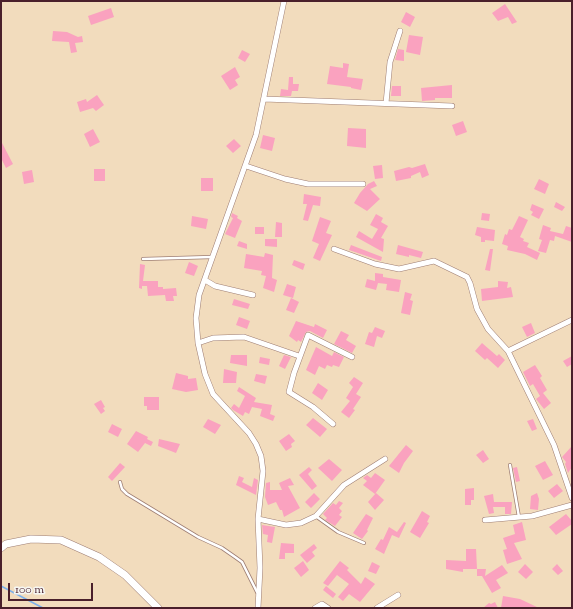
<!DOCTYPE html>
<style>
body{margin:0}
#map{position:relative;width:573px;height:609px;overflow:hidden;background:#f2dcbd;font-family:"Sorts Mill Goudy",serif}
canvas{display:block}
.frame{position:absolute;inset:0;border:2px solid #4a1f2b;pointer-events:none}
.scale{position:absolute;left:8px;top:583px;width:85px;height:18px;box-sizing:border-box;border:2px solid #4a1f2b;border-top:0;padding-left:5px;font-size:12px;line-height:14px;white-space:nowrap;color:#4a1f2b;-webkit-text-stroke:3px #f6f6f2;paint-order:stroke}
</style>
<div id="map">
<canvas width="573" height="609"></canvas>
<div class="frame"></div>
<div class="scale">100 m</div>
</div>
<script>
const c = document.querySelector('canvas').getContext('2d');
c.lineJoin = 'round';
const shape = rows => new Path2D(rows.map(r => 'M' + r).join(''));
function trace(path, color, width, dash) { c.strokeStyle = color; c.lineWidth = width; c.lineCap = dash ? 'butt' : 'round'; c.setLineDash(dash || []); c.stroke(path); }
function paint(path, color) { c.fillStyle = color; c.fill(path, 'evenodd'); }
const stream = shape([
 [1,586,43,608]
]);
const building = shape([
 [505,4,517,22,512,24,508,17,498,21,492,13],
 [111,8,114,17,91,25,88,16],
 [406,12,415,17,410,27,401,22],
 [53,31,67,32,78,37,82,36,83,42,75,43,77,52,71,53,69,42,52,41],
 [409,35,423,37,420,55,406,52],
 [398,49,404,50,404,61,395,60],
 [242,50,250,54,245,62,238,58],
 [343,63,349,64,347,77,363,79,361,90,351,88,351,87,327,84,330,66,343,68],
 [235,67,240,77,235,80,238,85,230,90,221,76],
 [289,77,293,77,293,84,299,84,298,91,292,91,291,96,280,96,281,89,288,90],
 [452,85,452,98,435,98,435,100,422,101,421,88],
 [392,86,401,86,401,96,391,96],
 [97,95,104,105,96,111,93,108,80,112,77,102,86,99,87,102],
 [463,121,467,132,456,136,452,125],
 [348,128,366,129,366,148,347,146],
 [93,129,100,142,90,147,84,134],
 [263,135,275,138,272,151,260,148],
 [234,139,241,146,233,153,226,146],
 [1,141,13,164,6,168,1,158],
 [425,164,429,175,422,178,420,172,411,176,411,178,396,181,394,171,409,167,412,168],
 [382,165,383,178,375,179,373,166],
 [94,169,105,169,105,181,94,181],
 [32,170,34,182,24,184,22,172],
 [201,178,213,178,213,191,201,191],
 [539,179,549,184,545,194,534,189],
 [374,181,377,186,370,189,380,199,367,211,354,203,360,193,368,184],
 [304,194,321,197,320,206,313,205,308,221,303,220,307,204,303,204],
 [556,202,565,207,562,211,554,207],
 [532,204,544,209,539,219,531,215,533,212,530,210],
 [232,213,238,216,237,218,242,221,235,238,225,234,233,218,231,217],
 [482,213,490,214,489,221,481,220],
 [376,214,383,218,381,222,388,226,381,238,384,239,383,252,356,237,359,231,372,239,378,229,370,225],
 [192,216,208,219,206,229,191,226],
 [519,216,528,220,520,237,524,239,523,241,529,243,527,247,540,253,537,260,525,254,507,250,508,246,502,244,505,234,507,235,509,229,512,230],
 [320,217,331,221,326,233,332,235,320,261,313,258,319,244,312,241],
 [276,222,282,223,282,237,275,237],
 [543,225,551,228,550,231,563,234,566,226,572,228,572,242,555,236,554,241,550,240,546,253,538,251,542,240,539,239],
 [255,227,264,227,264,234,255,234],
 [477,227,495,230,494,241,485,240,485,242,481,242,481,237,475,235],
 [265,239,277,239,277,247,265,246],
 [239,241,247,244,247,249,237,246],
 [351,245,382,257,381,261,349,250],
 [398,245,423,252,421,258,409,255,409,257,396,254],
 [490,249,493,249,490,271,485,270],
 [265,253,273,255,272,278,277,280,274,292,263,288,266,276,261,275,262,271,244,268,246,254,264,257],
 [294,260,305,264,303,270,292,265],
 [189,262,198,266,194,276,185,273],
 [140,264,145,265,143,281,158,281,158,287,163,287,163,289,176,288,177,296,173,296,174,301,166,301,165,295,148,296,147,286,142,286,142,289,139,288],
 [375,273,383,274,383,277,401,280,399,292,386,290,387,284,378,283,376,290,365,287,367,279,375,281],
 [498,281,508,282,507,288,511,287,513,297,482,301,481,289,498,287],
 [287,284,296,287,293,298,283,295],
 [405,292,412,294,410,300,413,301,410,315,401,313],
 [291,298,299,302,294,313,286,310],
 [234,299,250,304,248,309,232,305],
 [239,317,250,321,247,329,236,325],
 [296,321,314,327,315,324,327,330,323,338,310,331,306,332,301,342,298,340,297,342,289,336],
 [531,323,535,333,527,337,522,327],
 [375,327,385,331,382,338,377,336,374,347,365,344,369,332,372,333],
 [341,331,349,335,346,340,356,346,352,353,334,344],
 [482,343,497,356,499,354,505,360,498,368,487,358,485,360,475,351],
 [316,347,332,356,334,352,344,357,339,367,333,365,332,367,327,365,325,369,319,366,315,375,306,370],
 [231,355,247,355,247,366,230,363],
 [284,355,291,357,285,369,279,366],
 [572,356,572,364,567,367,563,361],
 [260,357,270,359,269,365,259,363],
 [535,365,542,376,540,378,547,390,543,393,551,403,544,409,536,399,540,396,533,384,530,386,523,372],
 [224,369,237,372,236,383,223,383],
 [176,373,188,376,188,379,196,378,198,390,186,392,172,389],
 [256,374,267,376,265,384,254,381],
 [354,377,363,383,356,394,361,397,353,409,355,410,349,418,341,412,350,401,346,398,353,387,349,383],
 [318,383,328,390,322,400,312,393],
 [239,387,256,398,254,402,272,405,270,414,275,416,273,421,260,416,262,409,252,407,249,414,245,412,243,416,233,410,231,408,234,404,239,408,245,396,237,391],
 [144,397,159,397,159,410,147,410,147,406,144,406],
 [101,400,105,407,103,408,105,411,101,414,94,404],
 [313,418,327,429,320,437,306,425],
 [208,419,221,425,215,434,203,427],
 [533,419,537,429,532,431,527,421],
 [112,424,122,429,118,437,108,432],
 [136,431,148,437,147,439,153,442,151,446,145,443,138,452,127,444],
 [289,434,295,441,291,444,292,447,286,451,279,441],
 [159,439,180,444,176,453,158,446],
 [406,445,413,451,404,463,399,473,389,466],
 [572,446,572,467,568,473,565,464,566,462,562,457],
 [483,450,489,459,483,463,476,455],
 [329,459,342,470,332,481,318,468],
 [545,461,553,475,543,480,535,466],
 [120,463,125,467,112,481,108,477],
 [309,467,312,470,308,474,317,486,312,490,299,475],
 [517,467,520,481,516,482,513,468],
 [375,473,385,480,375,494,363,485,367,481,363,478,367,475,371,478],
 [239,476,244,478,242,482,252,487,254,478,258,480,256,495,236,485],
 [290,478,294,485,288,486,300,508,284,517,282,510,280,510,276,502,268,505,265,497,266,483,270,482,270,490,282,490,279,483],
 [557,484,563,491,554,498,548,491],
 [474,488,474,500,471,500,471,505,465,505,465,489],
 [314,493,320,499,311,508,305,502],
 [376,493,384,500,375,510,368,502],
 [537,493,539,499,538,510,530,509,531,496],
 [493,494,494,502,512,502,511,514,505,514,505,507,493,507,494,513,489,514,484,496],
 [339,501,343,503,339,508,342,511,339,515,342,517,335,526,325,520,327,518,323,514,333,503,336,505],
 [422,511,430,516,427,522,429,523,420,538,410,532],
 [366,514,373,518,367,530,368,531,362,539,353,533],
 [566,514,572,521,572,524,556,535,549,527],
 [404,522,406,523,399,538,392,535,384,554,375,549,381,539,383,540,389,527,397,532],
 [522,522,526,540,514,543,522,559,507,564,503,550,507,549,503,538,515,534,513,525],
 [262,525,275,527,272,543,267,542,268,535,263,534],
 [281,543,294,544,294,553,285,553,285,559,279,559],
 [314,544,317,548,312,552,315,556,307,563,300,555],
 [466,549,476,549,477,569,463,569,463,572,446,569,446,560,466,561],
 [303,561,309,570,301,577,294,568],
 [340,561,349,568,347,570,361,584,365,577,375,584,360,602,349,594,343,601,338,597,349,584,337,575,328,586,323,583],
 [372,562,380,566,376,574,368,571],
 [525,564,533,572,526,579,518,572],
 [557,564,563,571,558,575,552,569],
 [502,565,508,573,496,580,501,588,492,593,482,576,477,576,477,569,486,569,485,576],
 [326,586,336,594,333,598,323,590],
 [503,596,520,599,539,608,501,608],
 [495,602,498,608,483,608,489,603,491,604]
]);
const lane = shape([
 [143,259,212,257],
 [510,465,519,517],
 [120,482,122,489,127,494,198,537,222,548,235,557,242,562,257,592],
 [317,517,338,532,364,543]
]);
const street = shape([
 [264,99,452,106],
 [386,103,390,62,400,31],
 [246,166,285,179,308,184,363,184],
 [334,249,375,264,399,269,434,261,467,277,470,283,477,309,488,329,508,351,554,445,572,498],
 [205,280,215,286,253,295],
 [198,343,213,338,244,337,299,356],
 [508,351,572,320],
 [333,424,313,407,289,392,294,373,308,335,352,357],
 [258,519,286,525,301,523,316,516,344,485,385,459],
 [485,520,532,516,572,505],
 [258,608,260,568,258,519,263,471,261,456,256,444,249,433,213,394,205,374,198,343,196,318,199,295,256,135,284,1],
 [315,608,322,604,328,608],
 [377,608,398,595]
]);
const secondary = shape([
 [1,548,6,544,31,539,61,540,99,557,125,575,158,608]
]);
trace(stream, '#7db1ea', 1.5);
paint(building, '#faa2bf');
trace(lane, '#9e7e74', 4);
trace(street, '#9e7e74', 6);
trace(secondary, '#9e7e74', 8);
trace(lane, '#fff', 2.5);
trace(street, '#fff', 5);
trace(secondary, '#fff', 7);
</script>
